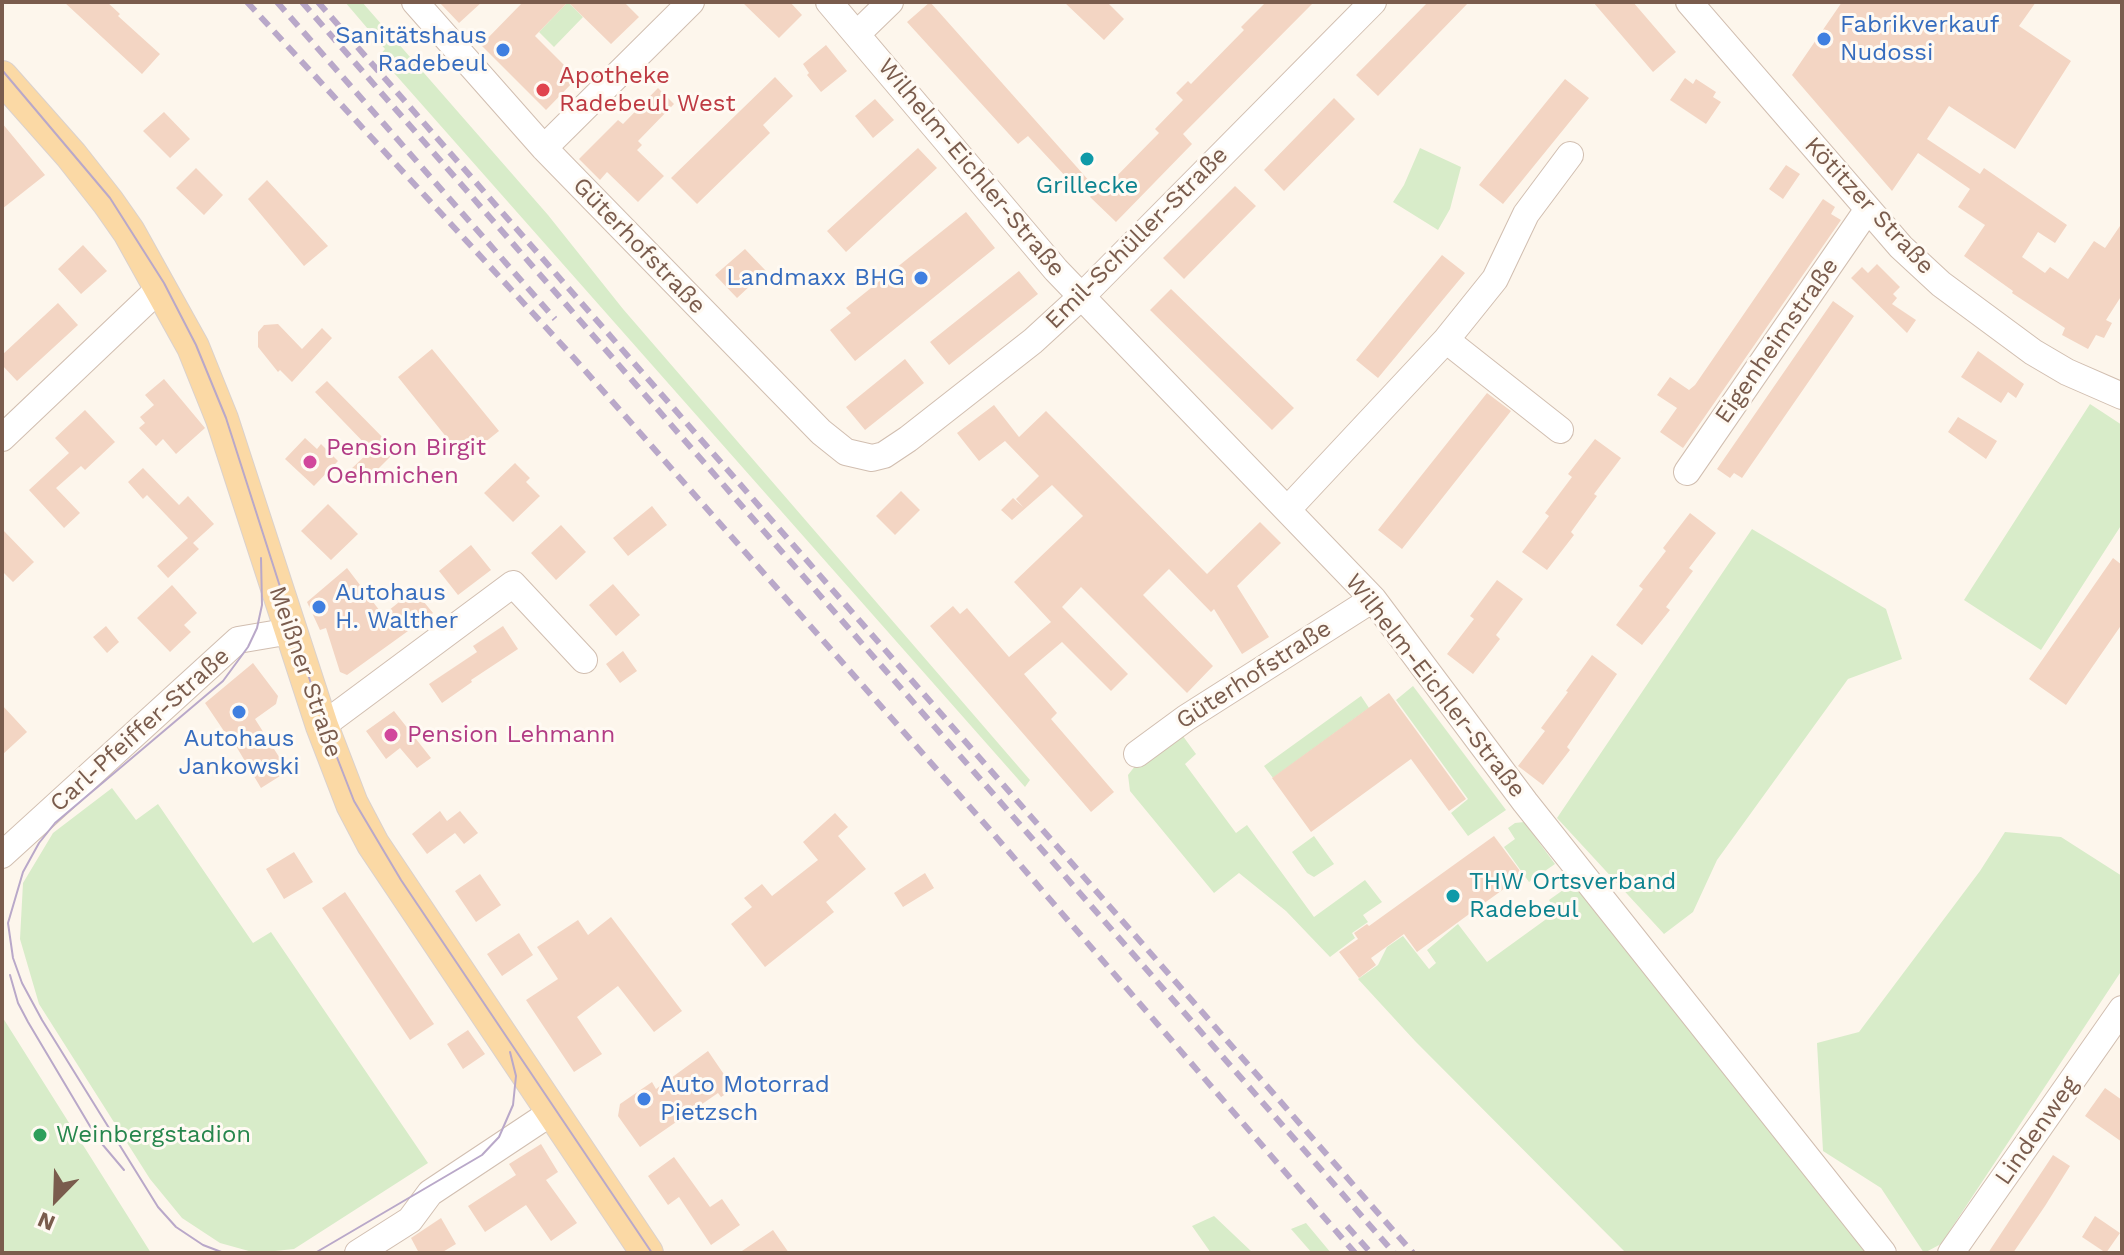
<!DOCTYPE html>
<meta charset="utf-8">
<style>
body{margin:0}
#map{position:relative;width:2124px;height:1255px;overflow:hidden;background:#fdf6ec;font-family:"Work Sans",sans-serif}
canvas{display:block}
.frame{position:absolute;inset:0;border:4px solid #7a5c4d;pointer-events:none}
.north{position:absolute;left:16px;top:1159px;width:80px;height:80px;-webkit-text-stroke:6px #fffaf3;paint-order:stroke;rotate:203deg;font-size:22px;font-weight:700;line-height:32px;text-align:center;color:#7a5c4d}
.north::after{content:'';display:block;margin:auto;width:28px;height:36px;background:#7a5c4d;clip-path:polygon(50% 0,100% 100%,50% 72%,0 100%)}
</style>
<div id="map">
<canvas width="2124" height="1255"></canvas>
<div class="frame"></div>
<div class="north">N</div>
</div>
<script>
const c = document.querySelector('canvas').getContext('2d');
c.lineJoin = 'round';
function paint(path, color) { c.fillStyle = color; c.fill(path, 'evenodd'); }
const shape = rows => new Path2D(rows.map(r => 'M' + r).join(''));
function trace(path, color, width, dash) { c.strokeStyle = color; c.lineWidth = width; c.lineCap = dash ? 'butt' : 'round'; c.setLineDash(dash || []); c.stroke(path); }
function write(font, color, halo, rows, align = 'center') {
  c.font = font + ' "Work Sans",sans-serif'; c.lineWidth = 6; c.setLineDash([]); c.textBaseline = 'middle'; c.strokeStyle = halo; c.fillStyle = color; for (const [text, x, y, turn = 0] of rows) {
    c.save(); c.translate(x, y); c.rotate((+turn || 0) * Math.PI / 180); c.textAlign = isNaN(turn) ? turn : align; if (halo) c.strokeText(text, 0, 0); c.fillText(text, 0, 0); c.restore();
  }
}
const green = shape([
 [345,2,362,2,548,215,623,309,1030,780,1025,787,379,56,385,49],
 [568,2,583,17,554,47,539,32],
 [1420,148,1461,167,1450,209,1438,230,1393,202,1404,185],
 [2090,404,2122,425,2122,524,2041,650,1964,600],
 [1752,529,1886,609,1902,659,1848,679,1717,860,1693,912,1664,934,1557,818],
 [1413,686,1506,810,1468,836,1451,813,1468,799,1396,700],
 [1361,696,1369,708,1273,778,1264,766],
 [1180,732,1196,754,1185,764,1236,833,1247,825,1314,917,1365,880,1382,902,1363,915,1368,922,1352,933,1355,938,1330,957,1286,911,1239,873,1214,893,1130,791,1128,775,1139,761],
 [112,788,136,820,158,804,253,943,271,932,428,1163,294,1249,256,1253,220,1243,182,1218,150,1179,39,1004,20,939,23,883,53,833],
 [1524,822,1555,864,1529,882,1504,847,1515,839,1508,828,1515,823],
 [2005,832,2061,837,2122,876,2122,970,1941,1244,1924,1253,1881,1188,1823,1151,1817,1043,1859,1032,1980,871],
 [1314,836,1334,864,1314,877,1307,873,1292,852],
 [1573,883,1595,912,1625,940,1870,1253,1626,1253,1415,1041,1358,979,1378,965,1387,947,1403,936,1429,969,1436,963,1427,950,1458,924,1487,962,1556,912,1549,900],
 [2,1014,3,1018,151,1253,2,1253],
 [1214,1216,1253,1253,1211,1253,1192,1226],
 [1306,1223,1331,1253,1312,1253,1291,1229]
]);
const building = shape([
 [64,2,107,2,120,14,118,16,160,54,142,74],
 [439,2,482,2,459,23],
 [523,2,568,2,535,36,577,78,546,110,481,45],
 [568,2,624,2,639,17,611,44],
 [742,2,790,2,802,15,779,38],
 [930,2,1091,183,1081,193,1028,136,1018,144,907,22],
 [1064,2,1107,2,1124,19,1104,40],
 [1266,2,1314,2,1183,134,1192,144,1116,222,1090,197,1101,184,1105,188,1159,133,1155,129,1183,100,1176,93,1188,81,1191,84,1244,30,1241,27],
 [1428,2,1469,2,1378,96,1356,75],
 [1593,2,1633,2,1676,52,1653,72],
 [1842,2,2036,2,2019,26,2071,61,2015,149,1949,106,1927,139,1980,174,1984,168,2067,225,2055,243,2038,232,2022,257,2045,273,2050,267,2068,279,2094,241,2105,248,2122,223,2122,295,2106,320,2112,323,2104,338,2096,335,2088,349,2062,335,2065,328,2012,293,2013,291,1964,256,1985,225,1958,207,1970,189,1918,153,1892,191,1792,75],
 [826,45,847,71,821,92,807,75,809,73,803,64],
 [775,77,793,96,763,125,770,133,697,204,671,178],
 [1685,78,1693,84,1696,79,1716,92,1713,97,1721,102,1706,124,1670,100],
 [1565,79,1589,98,1503,204,1479,185],
 [658,88,674,104,638,141,642,145,637,150,664,176,638,202,607,172,600,180,579,159,618,120,623,124],
 [1334,98,1355,119,1284,191,1264,170],
 [875,99,894,120,873,138,855,116],
 [164,112,190,139,170,158,143,131],
 [2,123,45,175,2,209],
 [918,148,937,168,846,252,827,231],
 [1786,165,1800,174,1783,199,1769,189],
 [196,168,223,195,204,215,176,188],
 [267,180,328,246,304,266,248,199],
 [1235,186,1256,206,1184,279,1163,258],
 [1823,199,1835,207,1831,214,1841,220,1683,448,1660,432,1677,408,1657,395,1670,377,1689,390,1695,385],
 [966,212,995,248,855,361,830,330,851,313,846,308],
 [83,245,107,271,81,294,58,269],
 [745,249,766,271,737,298,715,275],
 [1442,255,1465,273,1378,378,1356,360],
 [1877,264,1900,287,1893,294,1897,298,1892,304,1916,320,1907,333,1851,278,1862,267,1868,273],
 [1019,271,1038,294,949,365,930,342],
 [1171,289,1294,408,1272,430,1150,310],
 [1833,301,1854,316,1742,478,1734,473,1730,478,1717,469],
 [58,303,78,325,17,381,2,365,2,355],
 [278,324,302,349,322,328,332,338,292,382,280,370,278,372,258,347,258,332,264,325],
 [432,349,499,431,464,459,398,377],
 [1978,351,2024,384,2016,398,2008,392,2001,403,1961,377],
 [905,359,924,383,865,430,846,407],
 [164,379,205,428,176,454,163,439,156,446,139,428,145,423,140,417,154,405,145,395],
 [327,381,396,451,361,486,347,473,371,450,315,392],
 [1487,393,1511,411,1402,549,1378,530],
 [994,405,1019,437,1046,411,1207,574,1260,522,1281,543,1237,586,1269,637,1242,654,1214,609,1211,612,1169,569,1143,595,1213,666,1187,693,1081,587,1062,607,1128,674,1111,691,1062,642,1024,674,1057,713,1051,719,1114,792,1091,812,930,626,953,606,960,614,967,608,1009,657,1051,622,1014,582,1083,516,1052,485,1012,520,1001,510,1013,498,1023,507,1016,499,1039,476,1005,441,979,461,957,433],
 [85,410,115,442,85,470,81,466,56,488,80,513,64,528,29,490,69,453,55,438],
 [1958,417,1997,441,1986,459,1948,432],
 [305,438,317,449,321,444,338,461,314,486,285,459],
 [1595,439,1621,458,1594,494,1597,496,1571,532,1574,535,1547,570,1522,552,1549,516,1545,513,1572,477,1568,474],
 [515,463,530,478,526,482,540,496,513,522,484,493],
 [143,468,179,505,188,496,214,524,193,543,199,549,168,578,157,566,188,538,147,495,143,499,128,482],
 [901,491,920,510,895,535,876,516],
 [328,504,358,534,331,560,301,531],
 [652,506,667,525,628,556,613,538],
 [1690,513,1716,533,1689,568,1693,571,1666,607,1670,610,1642,645,1616,625,1643,589,1639,586,1666,551,1663,548],
 [561,525,586,552,556,580,531,553],
 [2,529,34,562,13,582,2,571],
 [471,545,491,570,458,595,439,571],
 [2113,558,2122,565,2122,624,2066,705,2029,679],
 [347,568,383,615,414,590,433,613,347,675,340,672,326,628,320,630,307,602],
 [1497,580,1523,599,1496,635,1500,639,1473,674,1447,654,1474,619,1470,616],
 [613,584,640,615,616,636,589,605],
 [172,585,197,613,184,625,191,632,170,652,137,618],
 [106,626,119,642,107,653,93,637],
 [503,626,518,649,471,680,472,682,442,703,429,684,477,652,473,646],
 [623,651,637,671,620,683,606,664],
 [1592,655,1617,674,1567,747,1570,750,1543,785,1518,766,1545,731,1541,728,1568,692,1566,691],
 [253,663,278,696,276,704,255,719,288,771,261,788,230,736,228,737,205,703],
 [1389,693,1466,799,1449,811,1411,759,1311,832,1272,778],
 [2,705,27,732,2,755],
 [394,711,431,758,417,768,400,748,386,759,366,731],
 [440,811,447,821,460,811,478,833,464,844,455,833,427,854,412,834],
 [835,813,848,827,838,836,866,869,826,902,834,912,765,967,731,924,752,907,744,898,762,884,772,896,818,860,803,842],
 [1494,836,1523,875,1417,952,1404,934,1371,958,1376,965,1359,978,1339,952,1358,939,1354,933,1367,924,1369,926],
 [294,852,313,882,284,899,266,869],
 [925,873,934,888,903,907,894,893],
 [480,874,501,905,476,922,455,891],
 [345,892,434,1024,410,1040,322,908],
 [611,917,682,1011,654,1032,618,986,577,1017,602,1054,574,1072,526,1000,558,979,537,947,578,920,588,935],
 [519,933,533,955,502,976,487,954],
 [468,1030,485,1054,463,1069,447,1044],
 [708,1051,734,1089,721,1097,718,1093,640,1147,618,1116,620,1104,652,1082,656,1089],
 [2105,1088,2122,1100,2122,1142,2085,1116],
 [541,1144,558,1172,546,1180,577,1223,551,1241,526,1205,485,1232,468,1206,516,1175,509,1164],
 [2053,1155,2070,1166,2045,1206,2013,1253,1988,1253],
 [674,1157,710,1207,722,1199,740,1225,711,1245,679,1197,668,1205,648,1176],
 [2095,1216,2120,1233,2106,1253,2082,1237],
 [441,1218,456,1244,441,1253,419,1253,411,1238],
 [773,1230,789,1253,739,1253]
]);
const minor = shape([
 [415,2,544,148,821,432,846,452,872,458,884,455,908,439,1033,341,1081,297,1373,2],
 [829,2,1056,270,1373,599,1525,802,1883,1253],
 [1689,2,1901,247,1941,284,2033,352,2067,372,2122,396],
 [857,34,890,2],
 [544,148,691,2],
 [1446,340,1560,430],
 [2,438,161,287],
 [1687,472,1868,209],
 [1288,509,1446,340,1495,279,1526,214,1570,155],
 [322,726,513,584,584,660],
 [1137,754,1186,718,1373,599],
 [2,855,238,640,291,631],
 [358,1253,410,1220,430,1193,552,1112],
 [1951,1253,2122,1009]
]);
const major = shape([
 [2,77,71,155,108,202,129,232,193,347,222,419,322,726,352,804,373,844,647,1253]
]);
const tram = shape([
 [2,70,110,198,164,283,196,345,226,418,324,724,354,801,401,880,652,1253],
 [10,975,18,1003,28,1022,97,1138,124,1170],
 [224,1253,203,1245,176,1227,158,1207,42,1020,22,983,13,958,8,923,23,872,39,843,55,823,223,681,248,647,257,628,262,605,261,558],
 [315,1253,482,1155,499,1137,513,1105,516,1076,510,1052]
]);
const rail = shape([
 [247,2,574,358,984,823,1355,1253],
 [277,2,555,319],
 [302,2,1394,1253],
 [318,2,1413,1253],
 [1347,1226,1371,1253]
]);
const markers = [
 [1824,39,8,"#3f7fe0"],
 [503,50,8,"#3f7fe0"],
 [543,90,8,"#e0444e"],
 [1087,159,8,"#0f9aa8"],
 [921,278,8,"#3f7fe0"],
 [310,462,8,"#d1479c"],
 [319,607,8,"#3f7fe0"],
 [239,712,8,"#3f7fe0"],
 [391,735,8,"#d1479c"],
 [1453,896,8,"#0f9aa8"],
 [644,1099,8,"#3f7fe0"],
 [40,1135,8,"#2e9e5b"]
];
const shopNames = [
 ["Fabrikverkauf",1840,25],
 ["Nudossi",1840,53],
 ["Sanitätshaus",487,36,"right"],
 ["Radebeul",487,64,"right"],
 ["Landmaxx BHG",905,278,"right"],
 ["Autohaus",335,593],
 ["H. Walther",335,621],
 ["Autohaus",239,739,"center"],
 ["Jankowski",239,767,"center"],
 ["Auto Motorrad",660,1085],
 ["Pietzsch",660,1113]
];
const healthNames = [
 ["Apotheke",559,76],
 ["Radebeul West",559,104]
];
const streetNames = [
 ["Wilhelm-Eichler-Straße",971,168,50],
 ["Kötitzer Straße",1869,206,47],
 ["Emil-Schüller-Straße",1137,238,-45],
 ["Güterhofstraße",639,246,46],
 ["Eigenheimstraße",1777,341,-55],
 ["Meißner Straße",305,672,71],
 ["Güterhofstraße",1254,675,-33],
 ["Wilhelm-Eichler-Straße",1435,686,52],
 ["Carl-Pfeiffer-Straße",140,730,-42],
 ["Lindenweg",2037,1131,-55]
];
const cultureNames = [
 ["Grillecke",1087,186],
 ["THW Ortsverband",1469,882,"left"],
 ["Radebeul",1469,910,"left"]
];
const hotelNames = [
 ["Pension Birgit",326,448],
 ["Oehmichen",326,476],
 ["Pension Lehmann",407,735]
];
const leisureNames = [
 ["Weinbergstadion",56,1135]
];
paint(green, '#d8ecc9');
paint(building, '#f3d5c3');
trace(minor, '#d1beb0', 28);
trace(major, '#dad1cd', 34);
trace(minor, '#fff', 26);
trace(major, '#fbd9a5', 32);
trace(tram, '#b9a8c9', 2);
trace(rail, '#b9a8c9', 6, [12, 8]);
for (const [x, y, r, color] of markers) { const dot = new Path2D(); dot.arc(x, y, r, 0, 2 * Math.PI); c.fillStyle = color; c.fill(dot); trace(dot, '#fffaf3', 3); }
write('24px', '#366cbe', '#fffaf3', shopNames, 'left');
write('24px', '#be3a42', '#fffaf3', healthNames, 'left');
write('24px', '#7a5c4d', '#fffaf3', streetNames);
write('24px', '#0d838f', '#fffaf3', cultureNames);
write('24px', '#b23c85', '#fffaf3', hotelNames, 'left');
write('24px', '#27864d', '#fffaf3', leisureNames, 'left');
</script>
